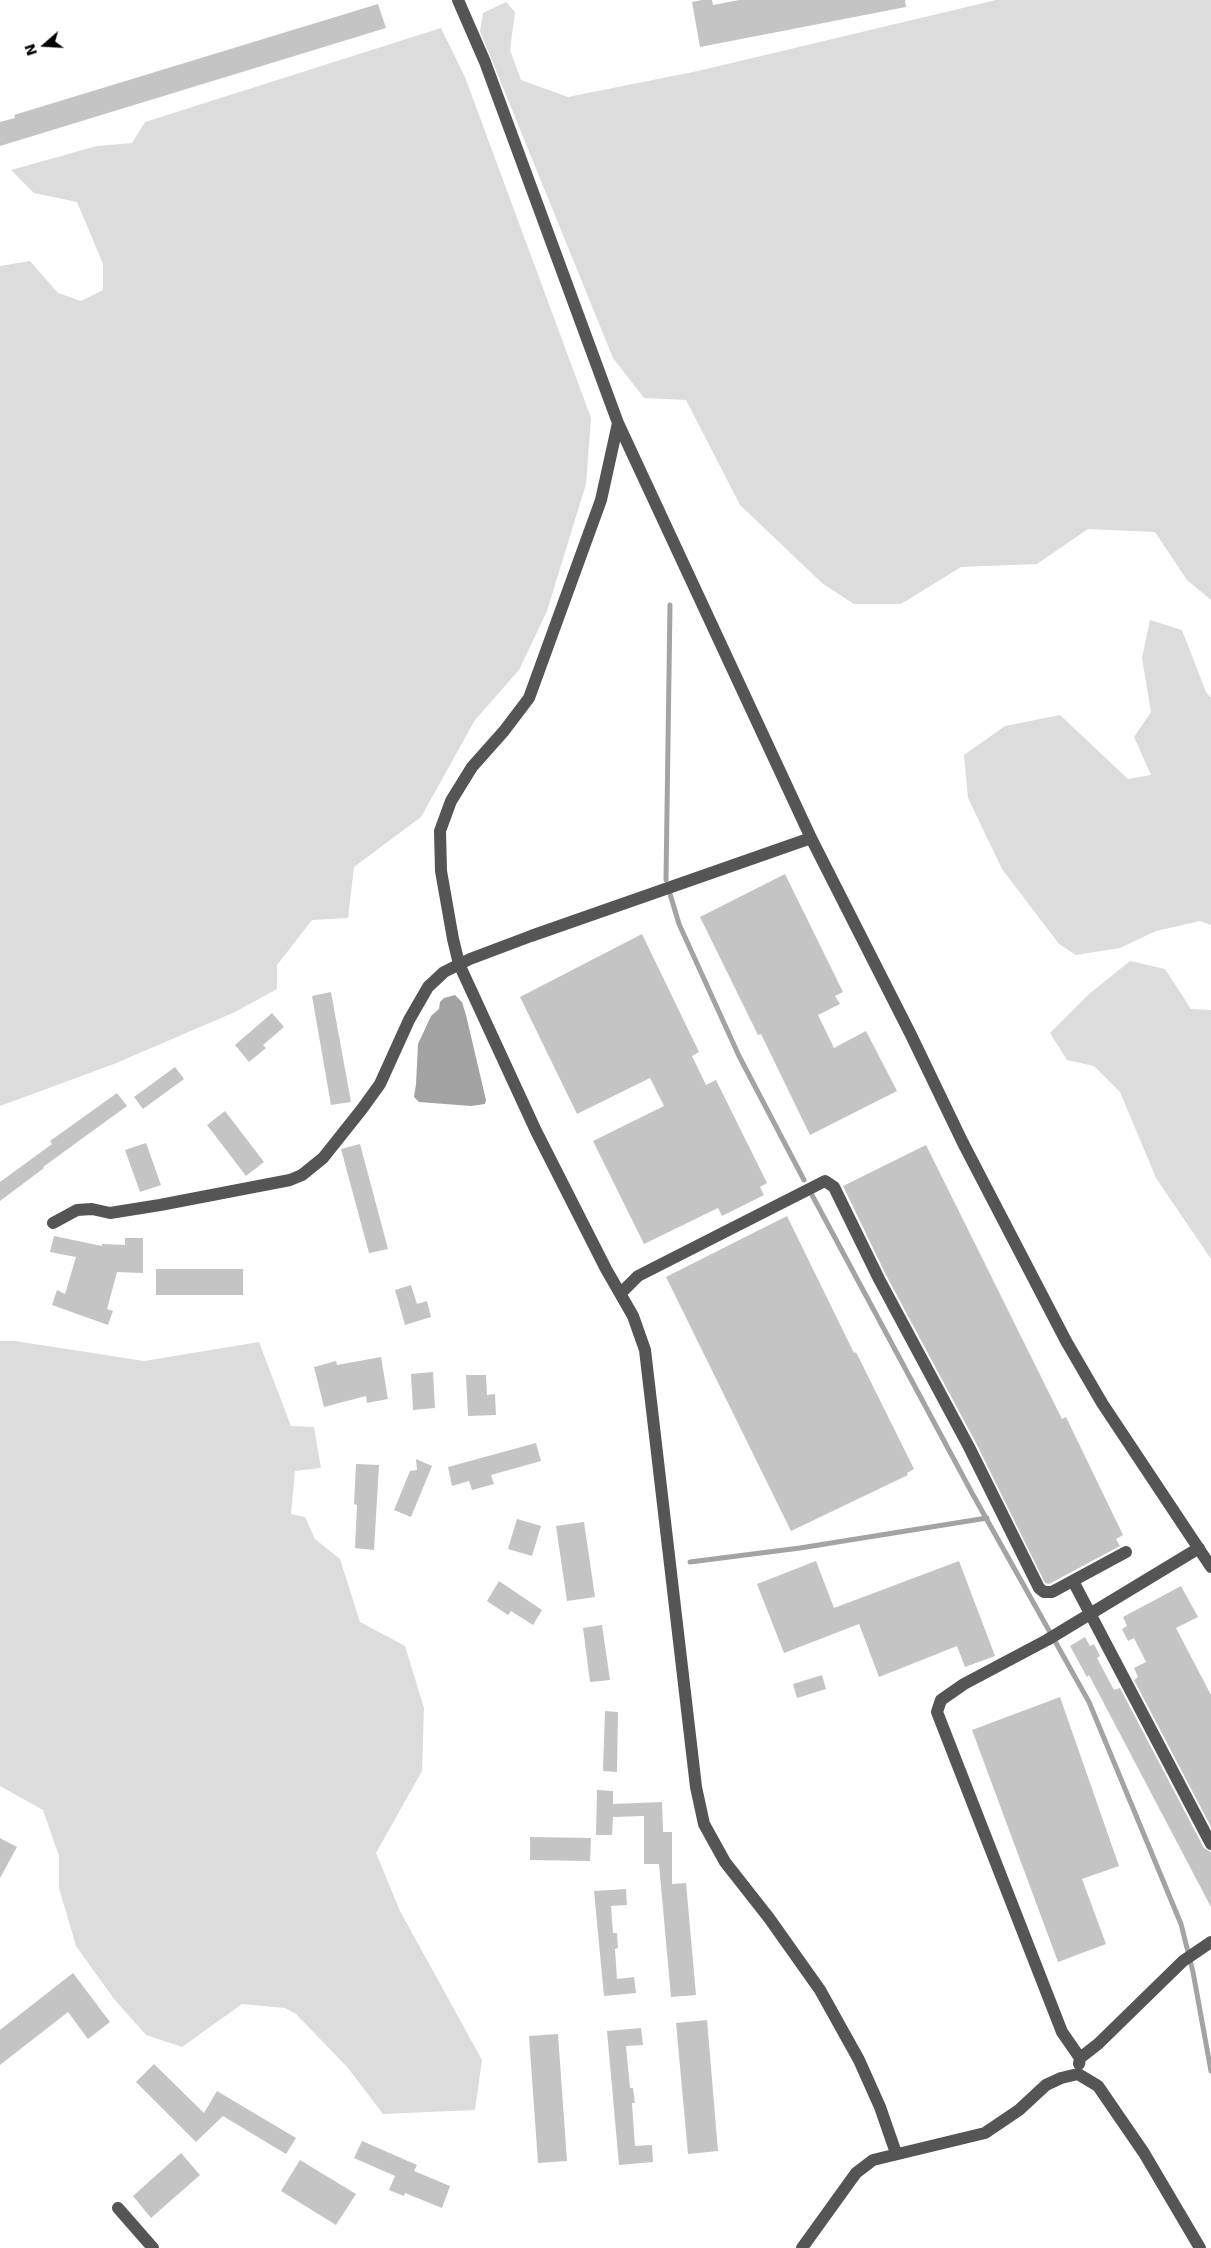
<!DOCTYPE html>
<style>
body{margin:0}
#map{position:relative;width:1211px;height:2248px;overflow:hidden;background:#fff;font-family:"DejaVu Sans",sans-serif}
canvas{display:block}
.north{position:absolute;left:20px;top:20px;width:50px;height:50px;-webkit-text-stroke:4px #fff;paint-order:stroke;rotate:251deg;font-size:14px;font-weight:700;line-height:20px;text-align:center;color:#000}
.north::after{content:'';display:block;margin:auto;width:18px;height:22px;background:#000;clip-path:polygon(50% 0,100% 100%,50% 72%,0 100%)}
</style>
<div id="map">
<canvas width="1211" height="2248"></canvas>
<div class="north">N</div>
</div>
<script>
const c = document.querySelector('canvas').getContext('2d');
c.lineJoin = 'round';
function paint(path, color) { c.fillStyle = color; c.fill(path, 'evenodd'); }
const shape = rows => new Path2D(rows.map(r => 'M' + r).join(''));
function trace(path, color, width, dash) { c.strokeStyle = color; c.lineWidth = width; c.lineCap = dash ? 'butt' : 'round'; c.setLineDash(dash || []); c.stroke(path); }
const green = shape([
 [996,0,1211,0,1211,600,1187,580,1155,532,1088,529,1037,564,961,567,901,604,854,604,823,584,740,505,686,400,644,398,613,358,480,31,483,13,506,2,515,12,510,50,521,80,568,97,698,71],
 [441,28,465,77,591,418,586,484,547,611,519,670,475,720,421,817,354,867,348,918,312,920,277,965,277,989,235,1012,114,1064,0,1106,0,266,30,261,58,293,81,301,103,290,103,264,77,202,34,193,11,170,97,146,132,143,145,122],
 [1150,620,1182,630,1206,692,1211,698,1211,925,1200,921,1156,931,1120,948,1076,955,1059,944,1002,869,968,798,964,755,1005,726,1060,715,1128,779,1151,775,1134,737,1151,712,1142,658],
 [1130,961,1165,969,1191,1009,1211,1010,1211,1259,1156,1178,1120,1092,1094,1066,1067,1060,1050,1033,1089,994],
 [0,1341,15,1341,144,1361,259,1342,291,1426,314,1427,321,1468,295,1471,291,1514,305,1517,315,1539,340,1559,360,1622,405,1646,424,1708,422,1771,376,1853,400,1911,482,2060,475,2110,383,2114,348,2068,296,2014,285,2008,242,2004,182,2047,146,2035,114,1999,76,1946,59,1888,59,1856,43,1810,0,1786]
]);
const water = shape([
 [455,995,462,1002,466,1015,486,1100,485,1104,471,1106,419,1102,414,1097,416,1084,418,1044,431,1016,439,1009,440,1002,444,998]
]);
const stream = shape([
 [666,880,670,605],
 [670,894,679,924,739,1056,804,1180],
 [812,1195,972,1493,1089,1702,1181,1924,1193,1972,1211,2071],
 [690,1562,800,1548,987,1518]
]);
const building = shape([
 [702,0,712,0,713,5,739,0,905,0,906,7,700,47,692,2],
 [378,4,386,28,0,146,0,122,15,118,14,115],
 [785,874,843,992,835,996,840,1004,818,1015,834,1048,866,1031,897,1091,810,1135,761,1034,758,1035,700,917],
 [642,934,699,1052,692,1056,706,1085,716,1080,767,1183,760,1187,764,1195,722,1216,718,1208,644,1244,593,1141,664,1106,650,1078,577,1114,520,997],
 [331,992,351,1102,331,1105,312,996],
 [272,1013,284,1027,263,1045,266,1048,249,1062,235,1045],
 [175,1067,184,1079,143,1109,134,1097],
 [117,1093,127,1106,43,1167,44,1168,0,1201,0,1182,52,1144,50,1141],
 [225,1111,264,1162,246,1176,207,1125],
 [146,1143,161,1185,140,1192,125,1150],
 [360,1144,388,1249,369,1253,341,1149],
 [926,1145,1062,1419,1066,1417,1123,1535,1116,1539,1120,1546,1049,1584,1045,1583,976,1443,886,1275,843,1186],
 [787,1216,854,1353,856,1352,914,1469,907,1473,908,1475,791,1531,666,1277],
 [54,1236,102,1246,102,1244,125,1245,125,1238,143,1238,143,1273,117,1272,107,1309,113,1311,108,1325,52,1305,57,1290,65,1294,76,1257,50,1252],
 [156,1269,243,1269,243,1295,156,1295],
 [411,1285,417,1304,427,1301,431,1317,405,1325,395,1290],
 [381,1357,388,1399,367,1403,366,1396,324,1407,314,1367,336,1361,337,1365],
 [433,1372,435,1408,413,1410,411,1374],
 [466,1375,486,1375,487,1395,495,1394,496,1415,468,1416],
 [536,1443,541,1461,491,1475,494,1484,472,1490,469,1481,452,1486,448,1467],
 [416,1459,432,1466,411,1517,394,1510,410,1471,417,1470],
 [356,1464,379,1465,374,1550,355,1548,357,1505,354,1504],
 [517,1519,541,1526,532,1556,508,1549],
 [584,1522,595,1597,567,1601,556,1526],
 [816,1561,834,1608,959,1561,995,1656,965,1667,957,1646,879,1677,859,1624,784,1653,757,1584],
 [499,1581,542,1610,533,1625,511,1611,508,1615,487,1601],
 [1181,1586,1198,1617,1176,1628,1211,1695,1211,1827,1134,1680,1138,1677,1134,1668,1146,1662,1134,1638,1128,1641,1122,1629,1127,1626,1123,1617],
 [602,1625,610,1680,590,1682,583,1628],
 [1085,1637,1090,1646,1094,1644,1100,1656,1097,1658,1114,1690,1120,1688,1204,1848,1211,1852,1211,1907,1089,1675,1087,1677,1070,1646],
 [822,1675,826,1689,797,1698,793,1684],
 [1060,1697,1119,1866,1082,1879,1106,1944,1058,1962,972,1730],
 [605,1711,618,1712,617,1772,603,1771],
 [597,1790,613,1791,613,1804,662,1802,663,1832,672,1832,672,1884,686,1883,696,1995,671,1997,659,1864,644,1864,644,1816,613,1817,612,1835,596,1835],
 [530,1837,591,1838,590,1861,530,1860],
 [0,1838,17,1847,0,1878],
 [626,1889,627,1905,611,1906,613,1933,617,1933,618,1948,615,1949,617,1979,634,1977,636,1993,604,1996,594,1891],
 [73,1973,110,2022,88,2039,68,2012,0,2065,0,2030],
 [707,2020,718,2151,688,2154,676,2023],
 [641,2028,643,2045,626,2046,630,2088,633,2088,635,2103,632,2103,635,2146,652,2145,653,2162,619,2165,607,2031],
 [558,2034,567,2161,538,2163,529,2036],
 [154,2064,204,2113,217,2091,296,2138,286,2154,223,2116,196,2142,136,2082],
 [362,2141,417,2165,414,2171,450,2186,442,2208,405,2193,404,2196,389,2190,395,2176,354,2158],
 [181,2153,200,2175,151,2218,133,2196],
 [300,2160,356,2194,336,2225,281,2191]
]);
const minor = shape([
 [458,0,485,62,618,423,811,838,911,1035,963,1143,1066,1341,1102,1403,1211,1567],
 [618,423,601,500,529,698,504,731,472,767,451,801,440,831,441,871,453,939,459,964,536,1131,606,1269,633,1316,645,1350,696,1787,704,1824,725,1862,769,1918,820,1990,859,2060,880,2107,896,2153],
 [53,1223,77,1210,92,1209,110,1213,160,1205,290,1180,302,1175,323,1158,362,1109,380,1084,409,1020,428,987,444,972,470,959,531,936,811,838],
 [621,1293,638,1276,825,1181,834,1187,879,1279,969,1447,1039,1588,1044,1592,1052,1592,1126,1552],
 [1073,1581,1211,1844],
 [1080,2058,1062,2032,937,1712,941,1700,964,1684,1047,1640,1199,1548],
 [1079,2064,1080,2058,1098,2044,1183,1961,1211,1942],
 [118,2208,153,2248],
 [802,2248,856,2173,873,2160,985,2133,1019,2110,1046,2085,1061,2078,1078,2074,1098,2086,1144,2153,1200,2248]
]);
paint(green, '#dcdcdc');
paint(water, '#a3a3a3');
trace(stream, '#a3a3a3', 5);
paint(building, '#c4c4c4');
trace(minor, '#555', 12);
</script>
